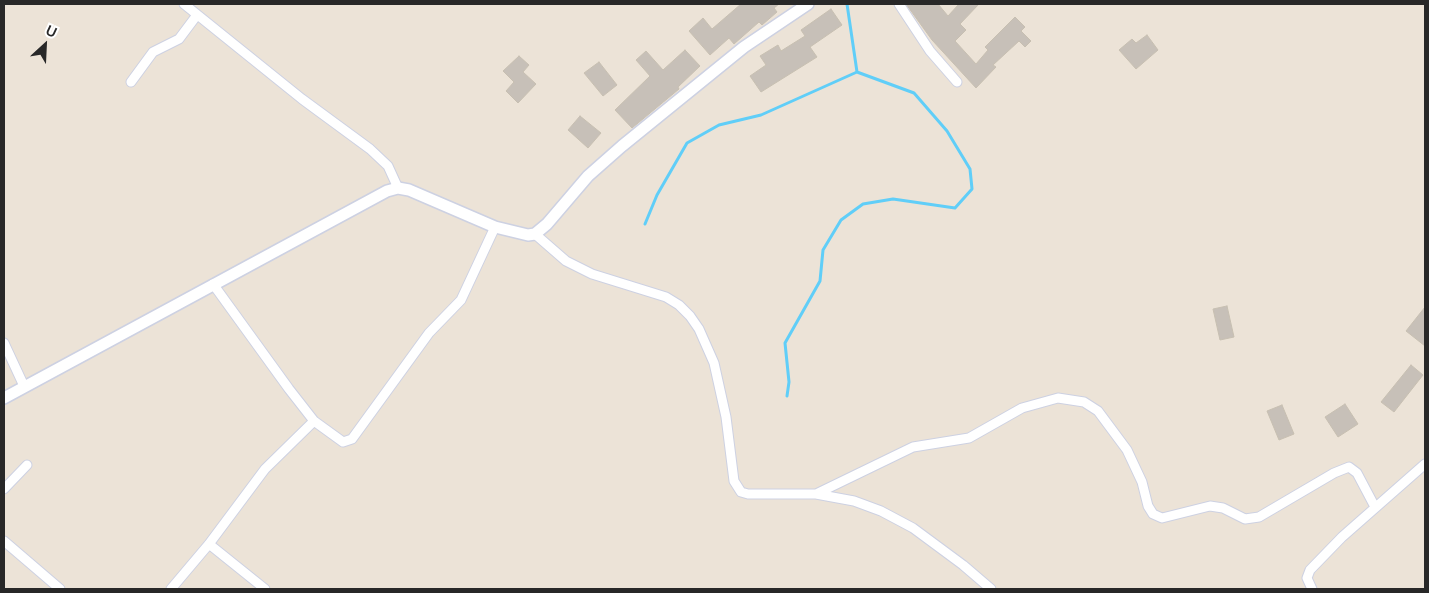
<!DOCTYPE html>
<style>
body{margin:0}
#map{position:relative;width:1429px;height:593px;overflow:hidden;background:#ece3d7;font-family:Lato,sans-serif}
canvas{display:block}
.frame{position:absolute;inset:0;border:5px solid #282828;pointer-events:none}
.north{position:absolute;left:20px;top:20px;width:50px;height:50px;-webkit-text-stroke:4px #fff;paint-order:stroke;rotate:25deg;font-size:14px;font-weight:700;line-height:20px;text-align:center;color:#282828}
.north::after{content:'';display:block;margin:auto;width:18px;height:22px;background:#282828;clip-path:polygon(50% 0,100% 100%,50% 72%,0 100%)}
</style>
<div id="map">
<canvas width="1429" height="593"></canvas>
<div class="frame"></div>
<div class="north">U</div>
</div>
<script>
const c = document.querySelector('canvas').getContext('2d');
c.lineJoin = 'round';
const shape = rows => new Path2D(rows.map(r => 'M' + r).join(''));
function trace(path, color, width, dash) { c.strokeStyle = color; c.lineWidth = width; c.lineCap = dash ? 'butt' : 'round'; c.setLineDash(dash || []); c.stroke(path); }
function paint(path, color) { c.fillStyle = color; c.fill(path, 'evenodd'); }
const stream = shape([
 [645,224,657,195,687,143,719,125,761,115,857,72,847,4],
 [787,396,789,382,785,343,820,281,823,250,841,220,863,204,893,199,955,208,972,189,970,169,947,131,914,93,857,72]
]);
const building = shape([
 [741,4,779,4,774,8,777,12,762,25,759,22,734,44,729,38,710,55,689,31,703,18,712,29,741,4],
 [906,4,938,4,948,16,959,4,979,4,960,24,966,30,955,41,976,64,988,50,985,47,1015,17,1025,27,1021,31,1031,41,1025,47,1019,41,993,65,996,67,976,88,932,40,906,4],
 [831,9,842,25,810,47,817,57,761,92,750,76,766,65,760,56,778,45,781,51,805,36,801,30,831,9],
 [1147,35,1158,50,1136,69,1119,50,1132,39,1136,43,1147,35],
 [685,50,700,66,678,87,679,89,632,128,615,110,650,76,636,60,646,51,663,70,685,50],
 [519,56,529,65,523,72,536,84,518,103,506,91,514,82,503,71,519,56],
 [599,62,617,85,603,96,584,73,599,62],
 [580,116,601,133,588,148,568,130,580,116],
 [1227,306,1234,337,1220,340,1213,309,1227,306],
 [1425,307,1425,346,1406,331,1425,307],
 [1411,365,1423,375,1394,412,1381,402,1411,365],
 [1345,404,1358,424,1338,437,1325,417,1345,404],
 [1282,405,1294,434,1279,440,1267,411,1282,405]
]);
const street = shape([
 [184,4,302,99,370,149,388,166,398,188],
 [899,4,930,51,957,82],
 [131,82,153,52,179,39,197,15],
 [535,234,566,261,592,274,666,297,679,305,690,316,699,329,714,363,726,417,734,481,741,492,748,494,816,494,854,501,881,511,913,528,963,565,991,589],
 [4,343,24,386],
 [314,421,343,442,352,439,429,333,461,300,495,227],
 [4,489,27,465],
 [816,494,913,447,969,438,1022,408,1058,398,1084,402,1098,411,1127,450,1142,482,1148,506,1153,514,1162,518,1210,506,1223,508,1245,519,1259,517,1334,473,1349,467,1357,473,1375,507],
 [4,541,60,589],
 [209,544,265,589],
 [171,589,209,544,265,469,314,421,289,389,213,284],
 [1312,589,1307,578,1310,570,1342,537,1425,464]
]);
const secondary = shape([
 [4,398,387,191,398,188,409,190,495,227,528,235,535,234,547,224,588,176,622,146,744,47,808,4]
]);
trace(stream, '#60cef8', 3);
paint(building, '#c7c0b8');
trace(building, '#c7bfb1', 1);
trace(street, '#cdd1e2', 11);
trace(secondary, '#cdd1e2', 14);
trace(street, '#fff', 9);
trace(secondary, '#fff', 11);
</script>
